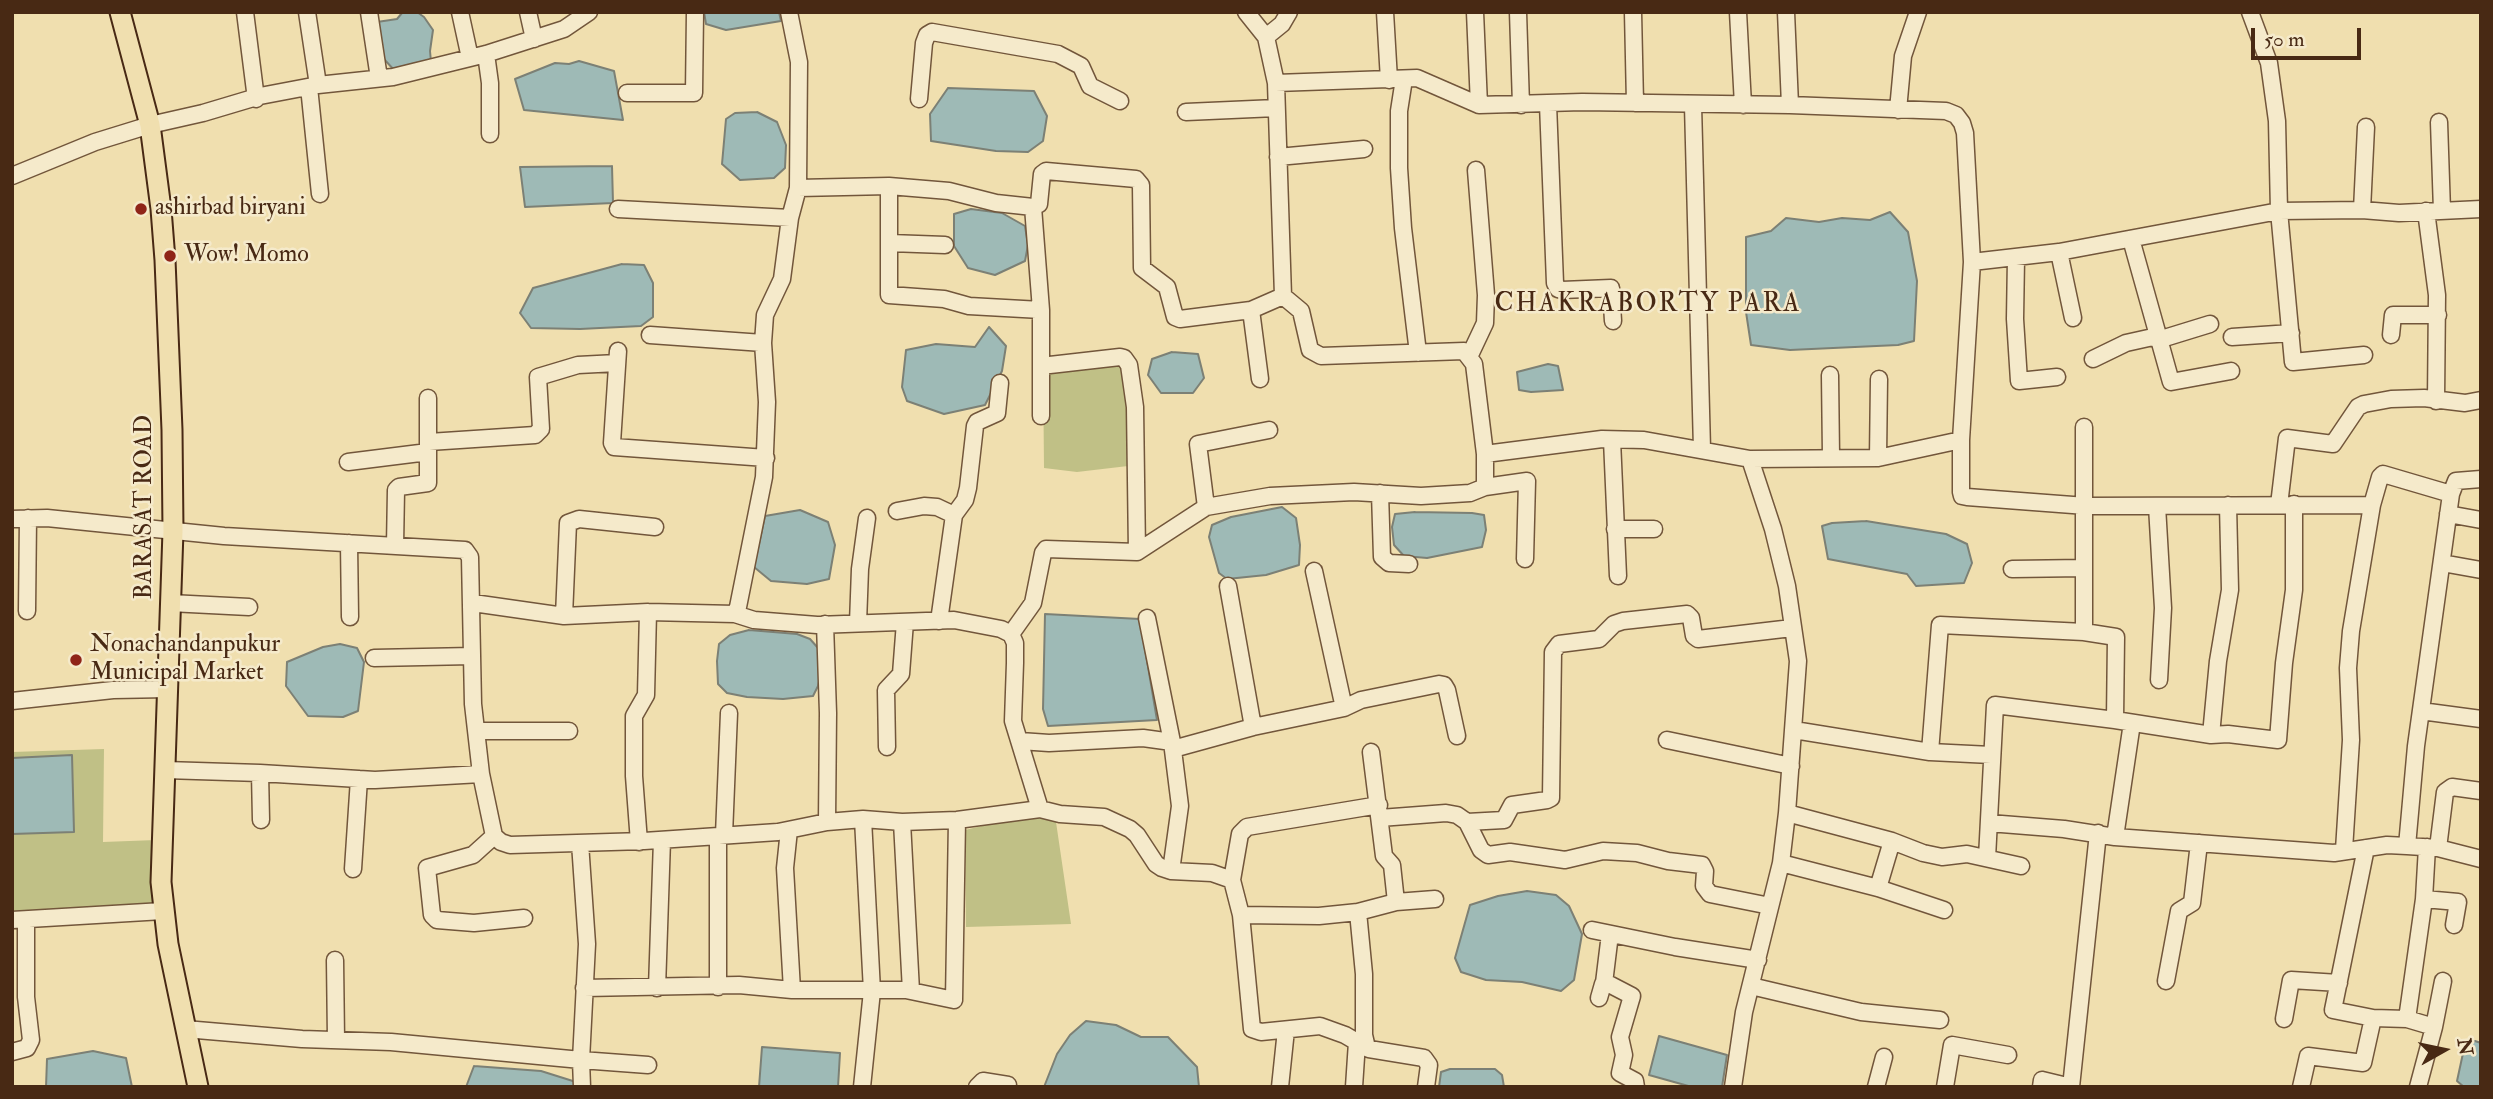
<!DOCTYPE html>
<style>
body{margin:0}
#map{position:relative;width:2493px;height:1099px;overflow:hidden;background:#f0dfaf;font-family:"IM FELL Double Pica",serif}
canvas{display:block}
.frame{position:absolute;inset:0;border:14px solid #482914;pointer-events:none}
.north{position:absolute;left:2409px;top:1015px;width:70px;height:70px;-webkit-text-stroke:5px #f5eacb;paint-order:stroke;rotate:81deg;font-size:19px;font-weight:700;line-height:28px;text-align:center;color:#482914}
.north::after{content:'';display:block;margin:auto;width:24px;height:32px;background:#482914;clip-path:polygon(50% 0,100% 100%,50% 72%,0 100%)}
.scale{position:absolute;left:2251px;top:28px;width:110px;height:32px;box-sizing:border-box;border:4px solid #482914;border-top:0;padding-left:9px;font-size:21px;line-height:24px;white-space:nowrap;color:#482914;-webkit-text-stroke:5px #f5eacb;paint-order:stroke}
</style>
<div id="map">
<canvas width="2493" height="1099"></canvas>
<div class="frame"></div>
<div class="north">N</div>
<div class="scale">50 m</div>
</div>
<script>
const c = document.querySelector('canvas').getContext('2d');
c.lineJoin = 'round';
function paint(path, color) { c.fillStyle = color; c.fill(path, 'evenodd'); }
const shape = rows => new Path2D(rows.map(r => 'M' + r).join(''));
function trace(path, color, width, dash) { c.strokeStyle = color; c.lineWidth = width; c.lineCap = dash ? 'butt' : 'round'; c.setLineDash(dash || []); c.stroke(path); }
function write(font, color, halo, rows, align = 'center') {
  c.font = font + ' "IM FELL Double Pica",serif'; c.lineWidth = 5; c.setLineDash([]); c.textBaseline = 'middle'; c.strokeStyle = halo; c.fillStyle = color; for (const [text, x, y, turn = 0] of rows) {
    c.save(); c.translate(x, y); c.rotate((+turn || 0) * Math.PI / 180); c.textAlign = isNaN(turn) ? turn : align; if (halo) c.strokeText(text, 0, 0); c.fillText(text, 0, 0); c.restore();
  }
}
const green = shape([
 [1134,361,1137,431,1128,466,1077,472,1044,468,1043,364],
 [104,749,103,842,156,840,161,910,12,917,12,752],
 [1045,811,1056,822,1071,924,966,927,965,830]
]);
const water = shape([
 [417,12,424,17,433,30,430,51,431,62,394,70,384,59,377,22,397,19,402,13,417,12],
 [704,12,779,12,781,21,726,30,706,24,704,12],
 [579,61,614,71,623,120,524,110,515,79,555,63,569,64,579,61],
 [948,88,1034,91,1047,116,1043,141,1028,152,996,151,931,141,930,114,948,88],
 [757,112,777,122,786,145,785,168,774,178,740,180,722,164,726,119,735,113,757,112],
 [612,166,613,203,525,207,520,167,612,166],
 [971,209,1002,213,1025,226,1028,245,1025,261,995,275,968,268,954,246,954,214,971,209],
 [1890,212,1908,232,1917,281,1914,341,1898,345,1790,350,1751,345,1746,312,1746,237,1771,231,1786,218,1819,222,1842,218,1870,220,1890,212],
 [622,264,644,265,653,283,653,317,641,326,580,329,531,328,520,313,533,288,622,264],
 [989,327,1006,346,1002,371,985,405,944,414,907,401,902,387,906,350,936,344,975,347,989,327],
 [1172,352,1198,354,1204,378,1193,393,1161,393,1148,375,1152,359,1172,352],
 [1548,364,1558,366,1563,390,1531,392,1519,390,1517,372,1548,364],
 [1282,507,1296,518,1300,545,1299,565,1266,575,1227,579,1219,573,1209,537,1212,525,1231,517,1282,507],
 [800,510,828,522,835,545,829,579,807,584,771,581,754,567,765,516,800,510],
 [1415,512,1472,513,1484,515,1486,530,1482,547,1427,558,1404,556,1394,545,1392,527,1395,514,1415,512],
 [1866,521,1946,534,1967,544,1972,563,1964,583,1916,586,1907,574,1828,559,1822,526,1832,523,1866,521],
 [1045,614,1140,619,1157,720,1048,726,1043,709,1045,614],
 [749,630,797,634,810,639,818,648,822,669,818,686,813,696,783,699,747,697,727,693,718,684,717,661,719,644,730,635,749,630],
 [340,644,357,648,364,662,358,711,343,717,308,716,286,686,287,662,323,647,340,644],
 [72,755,74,832,12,834,12,758,72,755],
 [1527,891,1556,895,1569,906,1582,934,1574,980,1561,991,1522,982,1486,980,1461,972,1455,958,1470,905,1498,896,1527,891],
 [1086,1021,1116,1025,1141,1037,1168,1037,1197,1067,1199,1087,1044,1087,1057,1054,1070,1035,1086,1021],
 [1659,1036,1727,1055,1722,1087,1692,1087,1649,1075,1659,1036],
 [2475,1041,2481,1043,2481,1087,2464,1087,2457,1081,2465,1044,2475,1041],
 [762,1047,840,1053,838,1087,759,1087,762,1047],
 [93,1051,126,1058,132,1087,46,1087,47,1059,93,1051],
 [474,1066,541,1071,576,1082,578,1087,466,1087,474,1066],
 [1450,1069,1495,1069,1502,1075,1504,1087,1439,1087,1441,1072,1450,1069]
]);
const minor = shape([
 [245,12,256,99],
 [307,12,318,85],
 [369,12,379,78],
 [460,12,470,58],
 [528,12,534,39],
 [1246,12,1266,37,1276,83,1417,78,1479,105,1582,102,1790,105,1946,111,1956,115,1962,123,1965,133,1972,262,2059,252,2279,211,2362,210,2399,213,2481,209],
 [1385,12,1389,80],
 [1475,12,1479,105],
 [1518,12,1521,105],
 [1633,12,1635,103],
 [1738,12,1743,105],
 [1786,12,1790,105],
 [2250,12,2269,63,2277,121,2279,211,2293,362,2364,355],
 [1266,37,1282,24,1289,12],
 [486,54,490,83,490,134],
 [1404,79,1399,111,1399,168,1403,228,1418,353],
 [1276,83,1283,296,1301,311,1310,350,1321,356,1464,351,1474,364,1485,454,1602,439,1644,440,1750,459,1878,458,1961,440,1972,262],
 [309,87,320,194],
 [627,93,694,93,695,12],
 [919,99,924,43,927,35,932,32,1058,54,1081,66,1090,86,1120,101],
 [1548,104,1555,283,1558,289,1562,290,1611,288,1613,321],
 [1693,105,1702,449],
 [1898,110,1903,56,1918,12],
 [1186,112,1276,108],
 [2439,122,2442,211],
 [1278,157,1364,149],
 [12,176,95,142,150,125,203,113,260,96,318,85,393,77,486,54,564,29,589,12],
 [889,186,889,295,944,299,969,306,1041,310],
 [798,188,889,186,949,191,996,203,1033,207,1039,204,1042,174,1046,171,1136,179,1141,185,1142,268,1167,287,1175,317,1180,319,1251,310,1283,296],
 [1033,207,1041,310,1041,416],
 [618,209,790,218],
 [2362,210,2366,127],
 [2426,211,2437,295,2436,401],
 [2131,239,2171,382,2231,371],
 [890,243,945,245],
 [2059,252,2073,318],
 [2016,258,2015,319,2019,381,2057,377],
 [1251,310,1260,379],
 [650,335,763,343],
 [2391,335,2393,315,2438,315],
 [2232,337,2291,333],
 [618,351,612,443,614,447,766,458],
 [1469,357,1485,323,1486,295,1476,170],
 [2093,359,2126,343,2153,337,2158,340,2210,324],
 [1041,366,1120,357,1124,358,1129,365,1135,407,1137,552],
 [1830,375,1831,456],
 [1612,440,1618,576],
 [1961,440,1961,492,1962,496,1967,497,2086,506,2372,505],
 [429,442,535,435,541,429,538,377,578,365,617,363],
 [1878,458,1879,379],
 [348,462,428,452],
 [1485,487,1527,481,1525,559],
 [1380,493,1382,557,1389,563,1409,564],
 [2451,494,2456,481,2481,479],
 [2279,505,2287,438,2333,444,2358,407,2364,404,2391,399,2424,398,2465,403,2481,400],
 [2157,506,2163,608,2159,680],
 [1206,507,1198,444,1269,430],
 [897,511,924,506,937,507,954,515],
 [2448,514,2481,520],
 [12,519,47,518,224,536,465,550,470,557,473,704,481,774,494,836,501,842,510,845,644,841,778,832,827,822,863,819,902,822,957,820,1040,809],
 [1615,529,1654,529],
 [349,543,350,617],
 [395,546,396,490,399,487,428,483,428,398],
 [2442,563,2481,570],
 [2012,569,2083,568],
 [1314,571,1344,708],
 [1228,586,1253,727],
 [170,603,249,607],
 [473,603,564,616,648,612,735,614,738,607,764,477,767,402,763,343,765,315,782,279,790,218,798,188,799,62,789,12],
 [27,611,28,518],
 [735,614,754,620,817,625,954,620,1001,629,1011,634,1015,643,1015,663,1013,721,1040,809,1060,814,1104,817,1130,829,1137,835,1156,864,1162,868,1171,871,1212,873,1232,880,1241,915,1252,1029,1261,1032,1320,1026,1345,1035,1369,1049,1424,1058,1429,1065,1426,1087],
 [564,616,568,523,579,519,655,527],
 [1147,618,1172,742,1180,806,1171,871],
 [939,621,954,515,965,500,968,488,975,426,977,422,997,413,1000,383],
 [858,623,860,569,867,518],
 [825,624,828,713,827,822],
 [2084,632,2084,427],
 [1011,634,1033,603,1043,553,1046,549,1137,552,1206,507,1270,496,1354,492,1421,496,1470,493,1485,487,1485,454],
 [374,658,472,656],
 [12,701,113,690,168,689],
 [2421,711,2481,719],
 [1794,730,1930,752,1991,755],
 [476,731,569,731],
 [2211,735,2218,661,2230,590,2228,505],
 [1667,740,1791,766],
 [1020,741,1049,743,1143,738,1172,742],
 [887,747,886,690,901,674,905,622],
 [1173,749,1253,727,1344,708,1361,700,1439,684,1444,685,1447,690,1457,736],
 [1371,752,1384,856,1392,865,1396,902],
 [1930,752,1940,625,2084,632,2116,637,2115,720],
 [165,770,260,773,375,780,481,774],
 [260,773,261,820],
 [1787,813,1892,841,1923,853,1942,857,1967,854,2021,866],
 [1380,818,1446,813,1457,815,1467,822,1481,850,1488,855,1510,852,1565,860,1603,851,1637,853,1668,861,1702,865,1705,871,1704,886,1710,894,1770,906],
 [902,822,911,991],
 [1467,822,1504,820,1512,805,1547,800,1551,798,1553,652,1559,644,1599,639,1614,624,1623,621,1687,614,1691,618,1694,636,1698,639,1792,628],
 [1989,823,2064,829,2115,837,2334,853,2387,845,2407,846,2438,848,2481,859],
 [789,830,785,868,792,990],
 [724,835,729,713],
 [494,836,473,855,427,868,432,915,437,920,474,923,524,918],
 [2115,837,2132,723],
 [639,842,634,776,634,716,646,695,648,612],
 [580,843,587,944,581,1060,648,1065],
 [2366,848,2333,1010,2373,1018,2407,1019,2434,1027],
 [2438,848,2445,792,2452,787,2481,791],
 [2344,850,2351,740,2348,668,2351,631,2372,505,2380,477,2383,474,2451,494,2416,746,2407,846],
 [1987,858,1995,705,2115,720,2211,735,2228,734,2278,740,2284,663,2294,590,2294,504],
 [1781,863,1878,888,1944,910],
 [353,869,359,779],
 [1232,880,1240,834,1247,827,1379,805],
 [1878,888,1892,841],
 [2424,899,2458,902,2454,925],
 [1358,912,1364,974,1364,1035,1367,1048],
 [1241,915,1319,916,1358,912,1396,902,1435,899],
 [12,920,163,911],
 [1592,930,1675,947,1758,960],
 [335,960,336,1040],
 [2166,981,2179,911,2192,903,2199,843],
 [1604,983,1610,934],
 [1751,986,1861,1012,1940,1020],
 [718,987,718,836],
 [584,988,739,985,792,990,906,990,954,1000,957,820],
 [657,988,662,840],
 [1599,998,1603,984,1607,983,1632,996,1620,1037,1624,1055,1620,1073,1635,1081,1636,1087],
 [2284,1019,2291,980,2339,983],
 [2407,1019,2424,899,2427,847],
 [185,1029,302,1039,391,1042,581,1060,582,1087],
 [12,1052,27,1048,31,1040,26,997,26,920],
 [862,1087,872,991,863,819],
 [977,1087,983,1081,1008,1085],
 [1280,1087,1286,1030],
 [1354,1087,1357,1042],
 [1733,1087,1744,1012,1781,863,1787,813,1798,661,1787,586,1773,529,1750,459],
 [1876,1087,1884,1057],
 [1945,1087,1952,1045,2008,1055],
 [2041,1087,2042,1080,2071,1087,2098,833],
 [2301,1087,2308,1056,2363,1063,2373,1018],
 [2418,1087,2434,1027,2443,981]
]);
const major = shape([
 [120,12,150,125,161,209,165,260,172,430,173,531,161,882,168,944,198,1087]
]);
const markers = [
 [141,209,7,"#8f2418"],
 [170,256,7,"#8f2418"],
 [76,660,7,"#8f2418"]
];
const poiNames = [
 ["ashirbad biryani",155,209],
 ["Wow! Momo",184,256],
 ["Nonachandanpukur",90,646],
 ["Municipal Market",90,674]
];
const streetNames = [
 ["BARASAT ROAD",146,507,-90]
];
const neighbourhoodNames = [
 ["CHAKRABORTY PARA",1648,305]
];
paint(green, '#c0c086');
paint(water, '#9ebab6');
trace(water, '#7c8075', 2);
trace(minor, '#72563b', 19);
trace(major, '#482914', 23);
trace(minor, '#f5eacb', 16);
trace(major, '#f0dfaf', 19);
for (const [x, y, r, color] of markers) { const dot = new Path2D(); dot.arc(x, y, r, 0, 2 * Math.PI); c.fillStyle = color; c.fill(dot); trace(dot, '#f5eacb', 2.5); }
write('24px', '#482914', '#f5eacb', poiNames, 'left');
write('24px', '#482914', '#f5eacb', streetNames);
c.letterSpacing = '2px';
write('26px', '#482914', '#f5eacb', neighbourhoodNames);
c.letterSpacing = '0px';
</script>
